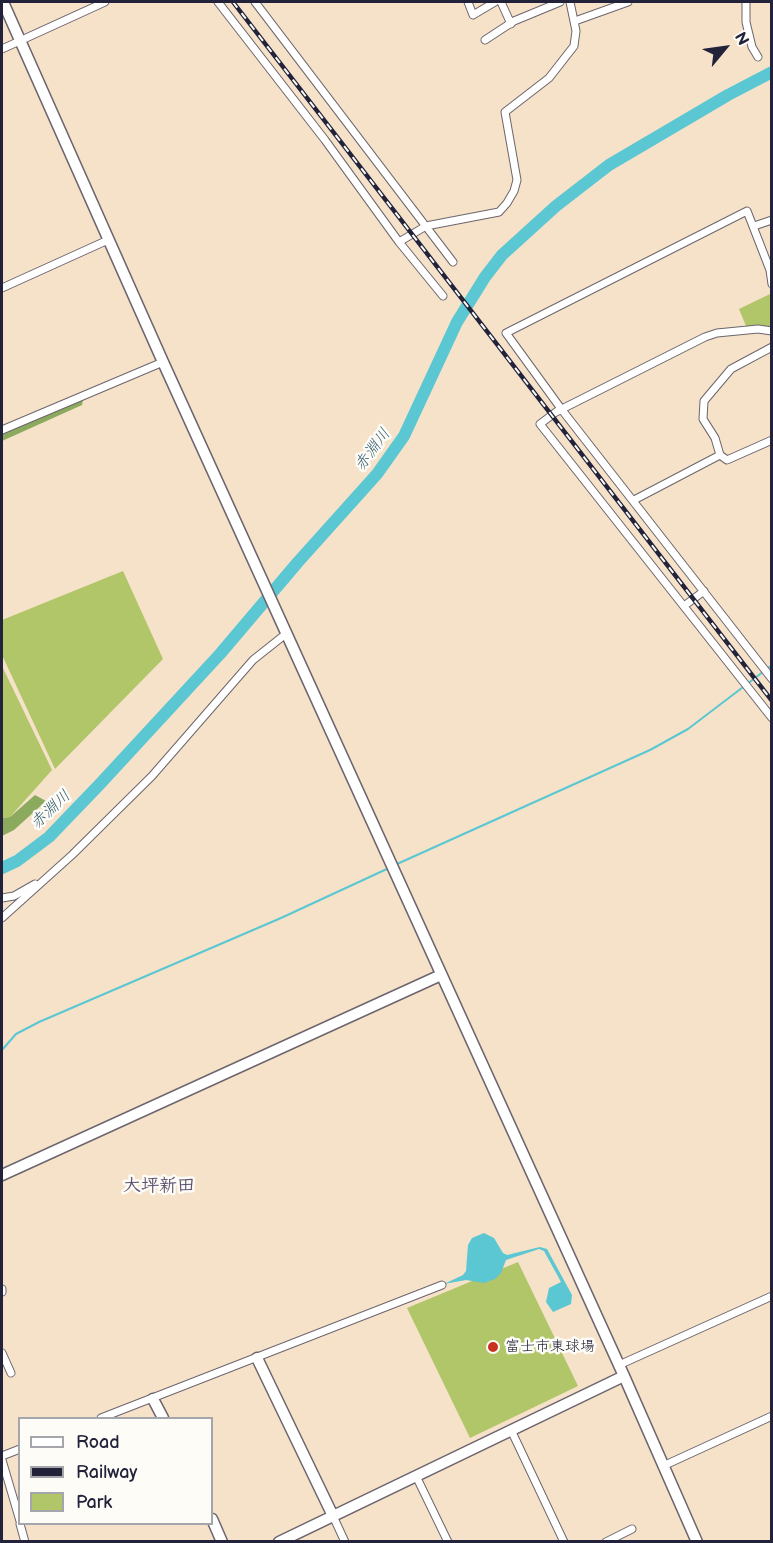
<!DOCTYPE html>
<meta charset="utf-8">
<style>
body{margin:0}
#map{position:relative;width:773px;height:1543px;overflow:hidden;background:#f5e2c9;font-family:"Balsamiq Sans",sans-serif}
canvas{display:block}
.frame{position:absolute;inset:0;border:3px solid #22223b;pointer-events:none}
.legend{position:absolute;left:18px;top:1417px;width:195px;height:108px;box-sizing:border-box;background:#fdfcf7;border:2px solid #a5a5ac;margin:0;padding:8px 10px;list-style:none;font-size:18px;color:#22223b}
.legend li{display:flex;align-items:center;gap:12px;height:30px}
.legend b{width:30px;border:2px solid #a5a5ac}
.north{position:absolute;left:695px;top:18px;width:60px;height:60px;-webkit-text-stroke:4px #fdfcf7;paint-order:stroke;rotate:61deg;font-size:16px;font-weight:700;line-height:24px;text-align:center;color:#22223b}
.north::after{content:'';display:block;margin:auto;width:21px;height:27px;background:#22223b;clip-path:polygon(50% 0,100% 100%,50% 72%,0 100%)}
</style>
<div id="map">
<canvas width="773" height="1543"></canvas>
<div class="frame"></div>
<ul class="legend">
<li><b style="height:8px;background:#fff"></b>Road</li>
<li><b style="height:8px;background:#22223b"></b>Railway</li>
<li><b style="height:16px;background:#b1c569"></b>Park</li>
</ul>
<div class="north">N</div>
</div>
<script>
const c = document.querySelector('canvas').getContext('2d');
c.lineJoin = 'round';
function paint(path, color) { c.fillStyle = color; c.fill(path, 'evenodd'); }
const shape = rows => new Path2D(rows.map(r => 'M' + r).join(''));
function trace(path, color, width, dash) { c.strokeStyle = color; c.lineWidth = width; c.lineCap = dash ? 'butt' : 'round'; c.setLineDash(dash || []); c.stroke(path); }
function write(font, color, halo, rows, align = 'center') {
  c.font = font + ' "Balsamiq Sans","Klee One",sans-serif'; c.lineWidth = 5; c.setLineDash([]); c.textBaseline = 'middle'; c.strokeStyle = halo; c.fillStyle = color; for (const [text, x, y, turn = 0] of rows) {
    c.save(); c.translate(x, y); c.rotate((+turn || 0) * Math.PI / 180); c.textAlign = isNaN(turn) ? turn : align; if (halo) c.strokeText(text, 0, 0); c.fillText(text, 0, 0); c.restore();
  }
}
const green = shape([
 [770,294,771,331,746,326,739,309],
 [123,571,163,659,55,769,2,655,2,620],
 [2,666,52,770,10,817,2,818],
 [518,1262,578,1386,470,1438,407,1308]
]);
const forest = shape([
 [84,395,82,405,2,441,2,426],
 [35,795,46,801,14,830,2,836,2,818,10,817]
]);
const water = shape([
 [484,1233,494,1238,503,1253,507,1255,540,1247,547,1249,572,1295,571,1304,553,1312,546,1302,549,1288,561,1282,544,1251,539,1249,506,1260,501,1273,495,1279,484,1283,466,1280,444,1284,463,1275,466,1271,468,1245,472,1238]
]);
const stream = shape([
 [397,864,650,750,688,729,772,665],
 [2,1050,16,1034,39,1022,281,918,389,868]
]);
const river = shape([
 [2,868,17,861,49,837,99,785,220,654,298,562,377,474,404,436,457,322,485,277,502,255,556,206,609,165,728,95,772,72]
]);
const street = shape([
 [218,2,325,140,399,242,443,296],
 [255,2,453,262],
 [468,2,473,15,495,2],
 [501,2,511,24],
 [746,2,746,22,752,47,758,57],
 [575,21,628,2],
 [485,40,514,21,560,2],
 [2,49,105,2],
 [754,226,772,220],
 [399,242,426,226,499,212,507,203,514,191,517,180,505,112,549,78,574,46,576,31,570,2],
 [772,284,770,270,747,211,506,333,562,410,772,679],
 [2,288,108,240],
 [772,331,758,329,717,333,705,337,556,412,540,424,772,718],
 [772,347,731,369,704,401,703,419,715,438,720,455,727,460,772,440],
 [2,430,163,362],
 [634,500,720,455],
 [684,606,704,591],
 [2,898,14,896,35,884],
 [2,918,72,855,152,776,253,660,287,633],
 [2,1289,2,1292],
 [2,1353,11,1373],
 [619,1365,772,1296],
 [101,1418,442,1285],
 [511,1430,564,1542],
 [2,1456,20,1449],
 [2,1460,20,1521],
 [663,1466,772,1416],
 [416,1476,448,1542],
 [333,1516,345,1542],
 [20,1524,25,1542],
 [606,1542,632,1529]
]);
const secondary = shape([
 [3,2,163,362,624,1376,697,1542],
 [2,1175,441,975],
 [257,1358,333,1516],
 [153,1399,163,1418],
 [212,1519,222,1542],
 [279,1542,624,1376]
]);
const rail = shape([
 [233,2,772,701]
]);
const markers = [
 [493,1347,6,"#c8321e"]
];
const poiNames = [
 ["富士市東球場",505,1347]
];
const waterNames = [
 ["赤淵川",373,450,-53],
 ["赤淵川",51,810,-43]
];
const quarterNames = [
 ["大坪新田",159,1186]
];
paint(green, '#b1c569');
paint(forest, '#8caa5d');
paint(water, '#5ac7d2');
trace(stream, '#5ac7d2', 2);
trace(river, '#5ac7d2', 12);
trace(street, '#6c656d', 9);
trace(secondary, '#6c656d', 13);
trace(street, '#fff', 7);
trace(secondary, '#fff', 10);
trace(rail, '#22223b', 4.5);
trace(rail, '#fdfcf7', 2, [7]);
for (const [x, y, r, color] of markers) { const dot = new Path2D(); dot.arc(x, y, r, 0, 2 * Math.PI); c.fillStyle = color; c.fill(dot); trace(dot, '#fdfcf7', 2); }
write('15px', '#22223b', '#fdfcf7', poiNames, 'left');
write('italic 16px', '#365c70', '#fdfcf7', waterNames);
write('bold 18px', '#5f5370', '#fdfcf7', quarterNames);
</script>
